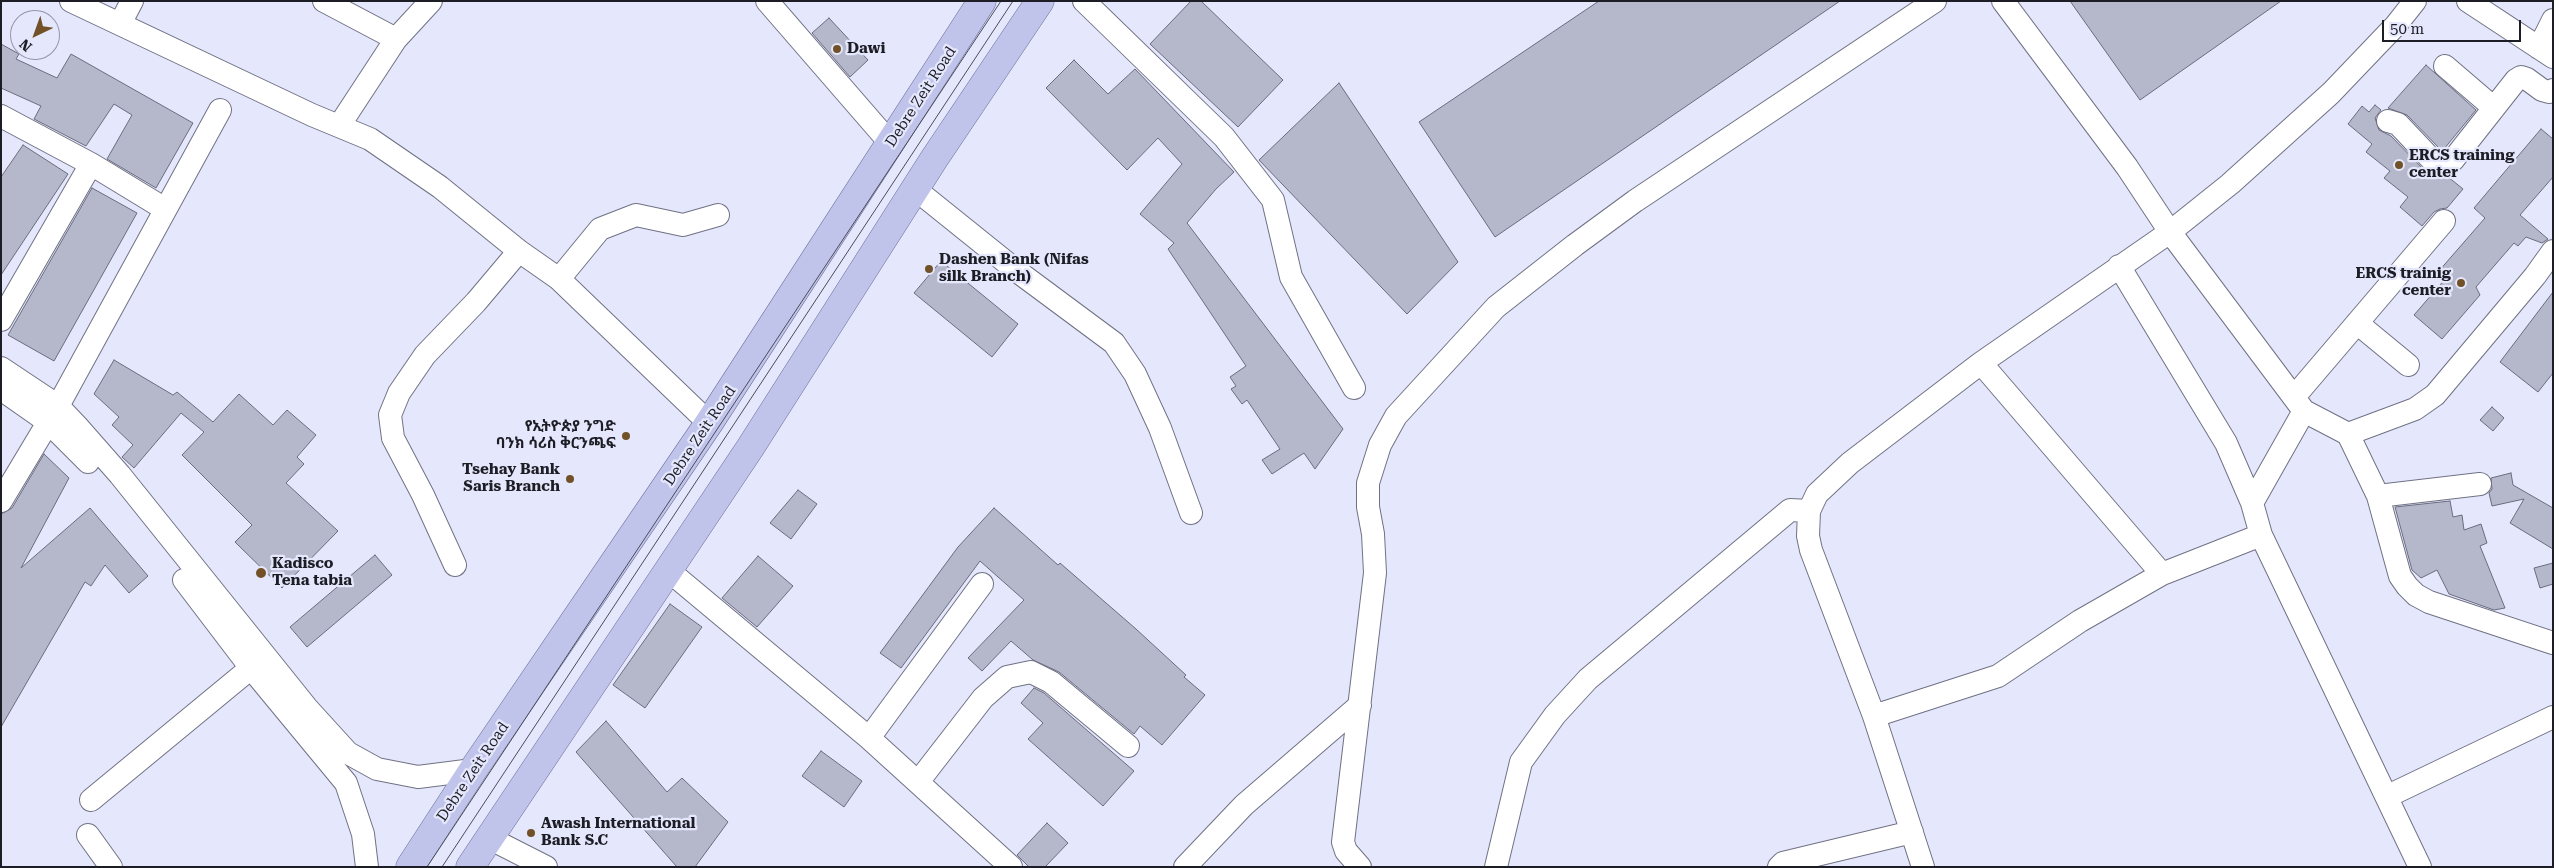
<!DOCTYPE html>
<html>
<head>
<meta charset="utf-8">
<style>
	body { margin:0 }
	#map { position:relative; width:2554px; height:868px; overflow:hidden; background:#e5e7fc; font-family:"Roboto Serif",serif }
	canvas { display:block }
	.frame { position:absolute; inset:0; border:2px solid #1d1d25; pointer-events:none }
	.north { position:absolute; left:10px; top:10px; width:50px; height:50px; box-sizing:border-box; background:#e5e7fc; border:1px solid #9596a6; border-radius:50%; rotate:222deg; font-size:14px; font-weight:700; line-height:20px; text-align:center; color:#1d1d25 }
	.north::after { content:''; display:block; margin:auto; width:18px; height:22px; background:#725128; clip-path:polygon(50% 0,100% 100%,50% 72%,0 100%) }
	.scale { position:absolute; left:2382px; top:20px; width:139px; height:22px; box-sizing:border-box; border:2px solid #1d1d25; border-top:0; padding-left:6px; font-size:15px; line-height:18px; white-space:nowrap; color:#1d1d25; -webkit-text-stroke:4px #e5e7fc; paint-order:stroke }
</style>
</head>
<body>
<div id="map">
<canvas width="2554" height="868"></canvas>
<div class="frame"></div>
<div class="north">N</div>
<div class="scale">50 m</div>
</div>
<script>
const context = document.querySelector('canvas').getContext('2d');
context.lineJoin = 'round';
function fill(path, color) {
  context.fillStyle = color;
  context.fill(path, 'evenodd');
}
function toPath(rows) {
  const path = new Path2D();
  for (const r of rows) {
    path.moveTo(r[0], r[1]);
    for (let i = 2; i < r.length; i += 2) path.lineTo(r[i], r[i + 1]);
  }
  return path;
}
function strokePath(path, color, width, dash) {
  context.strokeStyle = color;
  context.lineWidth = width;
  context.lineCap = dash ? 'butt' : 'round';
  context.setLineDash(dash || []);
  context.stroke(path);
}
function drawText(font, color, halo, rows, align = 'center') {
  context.font = font + ' "Roboto Serif","Noto Sans Ethiopic",serif';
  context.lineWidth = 4.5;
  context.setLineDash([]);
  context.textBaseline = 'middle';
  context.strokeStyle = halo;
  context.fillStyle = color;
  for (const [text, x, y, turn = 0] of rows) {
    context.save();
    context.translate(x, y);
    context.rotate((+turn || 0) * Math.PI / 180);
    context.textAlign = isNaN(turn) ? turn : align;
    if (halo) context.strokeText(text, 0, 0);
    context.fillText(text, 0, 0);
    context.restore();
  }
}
const building = toPath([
	[1191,1,1201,1,1283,80,1238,127,1150,44,1191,1],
	[1599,1,1840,1,1495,237,1419,122,1599,1],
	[2070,1,2281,1,2140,100,2070,1],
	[829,18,868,60,850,77,812,33,829,18],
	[1,44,19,54,16,59,57,78,71,54,193,123,156,188,107,159,132,115,114,104,86,146,34,119,41,106,1,88,1,44],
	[1074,60,1108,94,1135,69,1234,172,1216,189,1187,223,1343,429,1315,469,1304,453,1272,474,1262,460,1280,449,1247,400,1242,404,1231,389,1236,386,1230,377,1246,366,1168,249,1174,243,1140,214,1182,164,1158,138,1127,170,1046,88,1074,60],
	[2426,65,2476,110,2444,149,2440,149,2407,115,2388,108,2426,65],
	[1339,83,1458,262,1407,314,1259,160,1339,83],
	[2375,105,2381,110,2375,118,2379,130,2391,136,2424,170,2431,174,2447,176,2463,189,2447,208,2440,209,2434,212,2422,226,2400,207,2408,197,2384,178,2390,171,2366,152,2372,144,2348,124,2362,106,2369,112,2375,105],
	[2541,129,2553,139,2553,177,2520,215,2548,239,2542,243,2526,237,2518,246,2514,243,2476,287,2480,295,2442,339,2414,315,2446,278,2438,272,2485,218,2474,208,2541,129],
	[23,145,68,174,1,275,1,177,23,145],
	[92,188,137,213,54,361,8,335,92,188],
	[941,261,1018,324,992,357,914,293,941,261],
	[2553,292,2553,373,2538,392,2500,362,2553,292],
	[114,360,173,395,177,392,213,422,239,394,273,425,287,410,316,435,297,457,304,464,286,483,338,531,282,588,235,542,252,525,182,455,204,432,181,413,134,468,122,457,133,445,112,425,119,417,94,394,114,360],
	[2492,407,2504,418,2493,431,2480,420,2492,407],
	[44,454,69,478,21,568,90,508,148,576,129,593,105,565,91,586,85,582,1,727,1,514,12,508,44,454],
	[2511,473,2513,485,2553,508,2553,549,2510,523,2524,499,2492,506,2489,493,2492,489,2491,478,2511,473],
	[798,490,817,504,791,539,770,523,798,490],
	[2450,501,2453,517,2462,515,2464,530,2481,524,2487,543,2480,546,2505,608,2494,610,2449,594,2437,570,2421,578,2412,570,2395,507,2450,501],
	[994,508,1058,565,1060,563,1136,629,1186,675,1184,677,1205,695,1162,745,1140,726,1134,734,1059,672,1033,660,1011,641,982,671,968,658,1024,600,980,561,901,668,880,653,958,547,994,508],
	[375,555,392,575,307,647,290,627,375,555],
	[758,556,793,586,757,627,722,598,758,556],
	[2553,563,2553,584,2540,588,2534,568,2553,563],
	[670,604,702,627,645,708,613,685,670,604],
	[1034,688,1044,693,1134,771,1103,806,1028,739,1043,723,1021,703,1034,688],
	[606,721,667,792,682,778,728,822,695,867,677,867,576,752,606,721],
	[821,751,862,781,844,807,802,776,821,751],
	[1047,823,1068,843,1045,867,1029,867,1017,855,1047,823]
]);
fill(building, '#b5b8cb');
strokePath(building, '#6a6c7e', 1);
const minor = toPath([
	[71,1,312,115,370,139,440,187,519,251,559,279,709,423],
	[324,1,396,39],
	[767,1,891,144],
	[1084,1,1224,137,1273,200,1291,277,1354,388],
	[2003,1,2127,167,2170,232,2304,411],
	[2468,1,2553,57],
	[120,24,132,1],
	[2539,48,2553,20],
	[2445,66,2494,108],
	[1,116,91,164,165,209],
	[2388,121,2398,124,2433,161,2445,163,2453,160,2516,80,2521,77,2527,79,2542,90,2549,92,2553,90],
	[339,126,396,39,431,1],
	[915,189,1017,271,1114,343,1135,374,1160,428,1191,513],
	[2119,266,2226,443,2252,503,2261,535,2420,867],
	[559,279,600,229,636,215,683,225,718,215],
	[1,320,91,164],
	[2357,323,2408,365],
	[1981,363,2162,574],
	[1,368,58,406,77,426,120,475,307,708,348,753,377,769,418,777,473,770],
	[1,389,48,422,88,462],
	[2294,397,2444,221],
	[2348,434,2378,496,2400,576,2407,586,2416,595,2429,602,2553,643],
	[2378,496,2480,484],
	[1,501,58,406,220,110],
	[2252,503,2304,411,2348,434,2415,409,2435,395,2535,276,2553,251],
	[455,565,423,495,393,438,390,415,399,393,425,355,476,302,519,251],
	[669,571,869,738,1011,867],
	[184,580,251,668,346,783,363,834,367,867],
	[1874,716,1998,676,2080,621,2162,574,2261,535],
	[869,738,982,584],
	[918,782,983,698,1007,677,1031,672,1051,682,1128,746],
	[2388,796,2553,717],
	[91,800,251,668],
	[88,835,111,867],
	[489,838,546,867],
	[1185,867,1244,805,1360,705],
	[1360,867,1346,851,1343,842,1375,573,1373,534,1368,507,1368,483,1380,445,1396,416,1496,307,1575,245,1635,201,1935,1],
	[1496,867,1521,762,1555,715,1588,679,1790,510,1809,511],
	[1779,867,1783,863,1912,832],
	[1923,867,1874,716,1811,550,1808,536,1809,511,1817,494,1850,463,1981,363,2170,232,2230,184,2331,93,2396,25,2415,1]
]);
const major = toPath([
	[410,867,473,770,709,423,982,1],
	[470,867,750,448,934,159,1040,1]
]);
strokePath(minor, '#707284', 24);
strokePath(major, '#6c709c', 29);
strokePath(minor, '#fff', 22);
strokePath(major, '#c1c4ea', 28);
strokePath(toPath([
	[427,867,1001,1],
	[442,867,1013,1]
]), '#4b4c57', 1);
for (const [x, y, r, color] of [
	[837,49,5,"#725128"],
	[2399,165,5,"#725128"],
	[929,269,5,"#725128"],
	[2461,283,5,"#725128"],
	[626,436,5,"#725128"],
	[570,479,5,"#725128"],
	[261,573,6,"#725128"],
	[531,833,5,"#725128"]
]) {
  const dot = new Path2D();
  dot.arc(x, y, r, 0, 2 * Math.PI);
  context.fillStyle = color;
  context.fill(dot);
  strokePath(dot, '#e5e7fc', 2);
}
drawText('bold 15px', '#1d1d25', '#e5e7fc', [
	["Dawi",847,49],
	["ERCS training",2409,156],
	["center",2409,173],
	["Dashen Bank (Nifas",939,260],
	["silk Branch)",939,277],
	["ERCS trainig",2451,274,"right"],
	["center",2451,291,"right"],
	["የኢትዮጵያ ንግድ",616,427,"right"],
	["ባንክ ሳሪስ ቅርንጫፍ",616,444,"right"],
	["Tsehay Bank",560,470,"right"],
	["Saris Branch",560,487,"right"],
	["Kadisco",272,564],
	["Tena tabia",272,581],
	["Awash International",541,824],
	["Bank S.C",541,841]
], 'left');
drawText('15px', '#1d1d25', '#e5e7fc', [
	["Debre Zeit Road",921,97,-57],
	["Debre Zeit Road",700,436,-56],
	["Debre Zeit Road",473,772,-56]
]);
</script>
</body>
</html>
